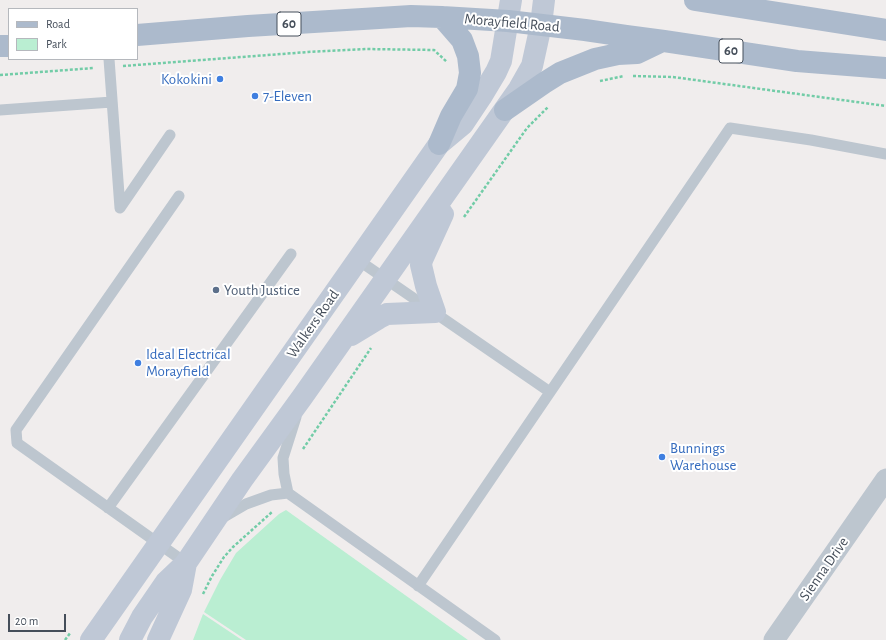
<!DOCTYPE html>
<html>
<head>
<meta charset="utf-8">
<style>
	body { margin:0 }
	#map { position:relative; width:886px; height:640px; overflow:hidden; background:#f0eded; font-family:"Alegreya Sans",sans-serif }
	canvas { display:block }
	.legend { position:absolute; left:8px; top:8px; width:130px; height:52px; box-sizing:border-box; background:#fff; border:1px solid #b5b8bd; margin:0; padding:5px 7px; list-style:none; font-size:12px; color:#454e5a }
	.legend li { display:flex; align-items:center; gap:8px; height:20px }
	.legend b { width:20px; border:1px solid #b5b8bd }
	.scale { position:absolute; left:8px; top:614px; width:58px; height:18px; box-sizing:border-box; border:2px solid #454e5a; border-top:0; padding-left:5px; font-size:12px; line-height:14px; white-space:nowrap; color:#454e5a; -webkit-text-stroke:3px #fff; paint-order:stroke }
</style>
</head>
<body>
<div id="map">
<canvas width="886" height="640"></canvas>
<ul class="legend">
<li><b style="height:5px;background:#acbacc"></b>Road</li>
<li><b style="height:11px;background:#baeed2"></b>Park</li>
</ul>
<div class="scale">20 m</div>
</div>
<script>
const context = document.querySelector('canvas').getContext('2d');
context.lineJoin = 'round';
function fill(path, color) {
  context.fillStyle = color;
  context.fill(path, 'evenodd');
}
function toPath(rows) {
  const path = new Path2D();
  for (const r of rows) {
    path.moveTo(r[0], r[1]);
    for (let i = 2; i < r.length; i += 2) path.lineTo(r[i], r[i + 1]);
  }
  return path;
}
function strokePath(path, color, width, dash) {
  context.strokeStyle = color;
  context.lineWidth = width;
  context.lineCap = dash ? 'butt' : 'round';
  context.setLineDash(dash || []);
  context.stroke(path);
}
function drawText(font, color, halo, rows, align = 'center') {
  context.font = font + ' "Alegreya Sans",sans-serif';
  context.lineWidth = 4;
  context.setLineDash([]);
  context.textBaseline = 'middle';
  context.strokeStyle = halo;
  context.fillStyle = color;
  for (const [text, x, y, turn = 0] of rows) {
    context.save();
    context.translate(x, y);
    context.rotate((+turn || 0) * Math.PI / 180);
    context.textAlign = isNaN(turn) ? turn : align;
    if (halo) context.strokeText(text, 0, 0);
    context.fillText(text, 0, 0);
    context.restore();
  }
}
fill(toPath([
	[286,510,468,640,246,640,204,612,220,580,236,553,279,514],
	[203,614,242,640,193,640]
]), '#baeed2');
strokePath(toPath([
	[123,66,308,52,366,49,434,50,447,62],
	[0,75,94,68],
	[633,76,673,77,886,106],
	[600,81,624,76],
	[464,217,527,128,548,107],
	[303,449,371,348],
	[203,594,212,576,224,557,233,547,272,512],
	[65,640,71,632]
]), '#72cca7', 2.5, [3, 2]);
strokePath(toPath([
	[109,59,120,208],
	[0,110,112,102],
	[179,196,16,430,17,443,186,563],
	[120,208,170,135],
	[358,260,550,392],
	[288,493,284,474,283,458,296,417],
	[108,508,291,254],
	[222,518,246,504,271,495,288,493,495,640],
	[418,586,730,128,811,140,886,154]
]), '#bdc6cf', 11);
strokePath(toPath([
	[774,640,886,479]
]), '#bdc6cf', 21);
strokePath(toPath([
	[351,335,379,318,387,314,435,312,426,286,421,265,422,260,443,214],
	[91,640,439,144,463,124,481,97,496,72,501,61,511,0],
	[130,640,142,617,166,582,186,563,242,480,303,396,519,89,532,66,541,25,544,0],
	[158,640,181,590,186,563]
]), '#bfc8d6', 22);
strokePath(toPath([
	[695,0,886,30],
	[137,35,248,26,379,18,411,16,442,17,508,21,585,30,626,36,664,41,797,61,886,68],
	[0,46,9,46],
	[505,110,544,83,560,73,595,59,618,54,637,53,662,41],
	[439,144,451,116,467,89,470,73,468,56,462,40,442,17]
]), '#acbacc', 22);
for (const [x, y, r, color] of [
	[220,79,4,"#3f7fe0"],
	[255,96,4,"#3f7fe0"],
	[216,290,4,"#5c6f8a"],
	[138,363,4,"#3f7fe0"],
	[662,457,4,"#3f7fe0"]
]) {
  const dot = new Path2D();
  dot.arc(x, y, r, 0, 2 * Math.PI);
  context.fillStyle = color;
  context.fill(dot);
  strokePath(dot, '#fff', 1.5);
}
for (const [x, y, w] of [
	[289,24,24],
	[731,51,24]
]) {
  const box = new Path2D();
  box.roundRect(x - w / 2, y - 12, w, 24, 3);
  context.fillStyle = '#fff';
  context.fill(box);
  strokePath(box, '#454e5a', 1);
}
drawText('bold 14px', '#454e5a', null, [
	["60",289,24],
	["60",731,51]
]);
drawText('15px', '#454e5a', '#fff', [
	["Morayfield Road",512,23,5],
	["Walkers Road",313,324,-55],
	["Sienna Drive",824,569,-55]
]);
drawText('15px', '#366cbe', '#fff', [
	["Kokokini",212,79,"right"],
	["7-Eleven",263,96],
	["Ideal Electrical",146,354],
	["Morayfield",146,371],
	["Bunnings",670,448],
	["Warehouse",670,465]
], 'left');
drawText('15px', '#4e5e75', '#fff', [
	["Youth Justice",224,290]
], 'left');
</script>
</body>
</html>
